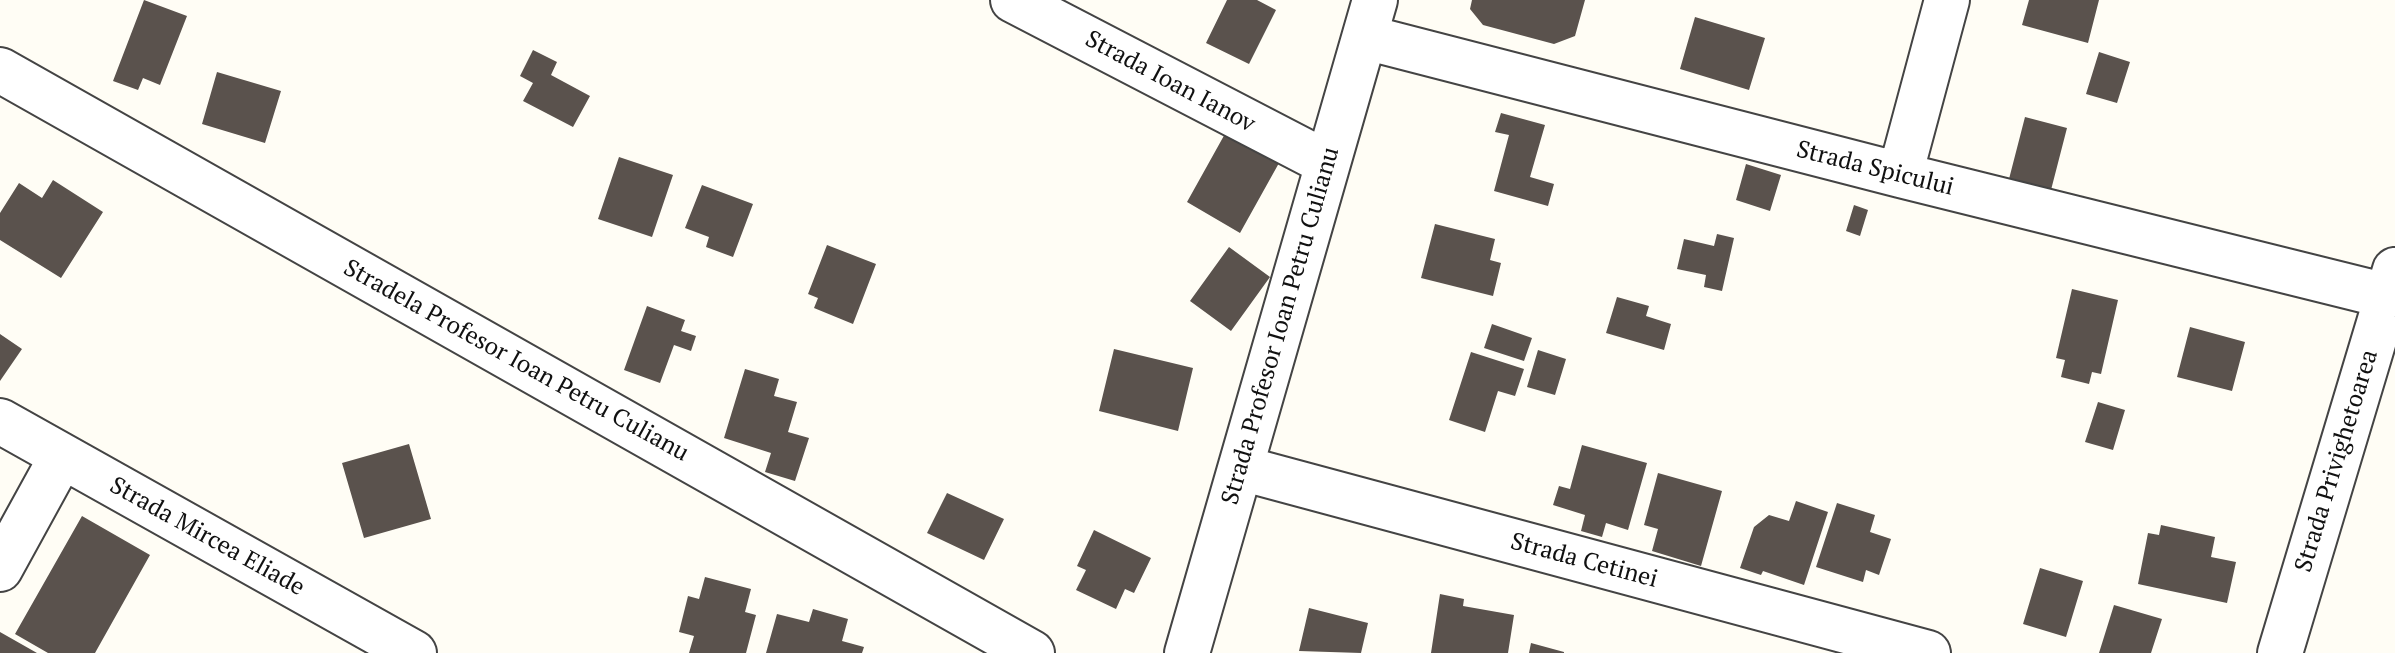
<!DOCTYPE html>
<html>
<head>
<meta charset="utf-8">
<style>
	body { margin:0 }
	canvas { display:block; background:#fffdf5 }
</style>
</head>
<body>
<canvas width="2395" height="653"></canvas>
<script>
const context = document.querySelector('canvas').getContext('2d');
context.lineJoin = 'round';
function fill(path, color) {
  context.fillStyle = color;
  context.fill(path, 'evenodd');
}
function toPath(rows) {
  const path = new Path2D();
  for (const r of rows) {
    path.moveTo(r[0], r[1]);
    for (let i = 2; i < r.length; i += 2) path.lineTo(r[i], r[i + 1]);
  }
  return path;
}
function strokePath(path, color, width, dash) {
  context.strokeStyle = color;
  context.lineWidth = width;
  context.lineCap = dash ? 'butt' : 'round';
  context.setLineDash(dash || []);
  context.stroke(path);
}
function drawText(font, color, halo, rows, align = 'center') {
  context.font = font + ' "PT Serif",serif';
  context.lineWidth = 8;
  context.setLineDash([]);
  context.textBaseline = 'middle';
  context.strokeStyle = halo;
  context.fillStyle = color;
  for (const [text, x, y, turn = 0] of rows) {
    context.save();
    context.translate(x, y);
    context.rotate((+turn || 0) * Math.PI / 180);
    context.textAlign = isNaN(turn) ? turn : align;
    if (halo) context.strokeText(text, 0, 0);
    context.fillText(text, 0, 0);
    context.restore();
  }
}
fill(toPath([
	[144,0,187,16,160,85,143,78,138,90,113,81],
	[1227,0,1257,0,1276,10,1249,64,1206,43],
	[1472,0,1585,0,1575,36,1554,44,1483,25,1470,9],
	[2029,0,2099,0,2088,43,2022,25],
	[1695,17,1765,38,1749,90,1680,69],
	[533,50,557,62,551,75,590,96,573,127,523,101,533,83,520,76],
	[2099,52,2130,62,2117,103,2086,94],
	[217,72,281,91,265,143,202,124],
	[1501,113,1545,125,1530,177,1554,184,1548,206,1494,191,1509,135,1495,132],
	[2025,117,2067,128,2051,190,2009,179],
	[1226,132,1279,163,1240,233,1187,202],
	[619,157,673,175,652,237,598,219],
	[1746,164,1781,175,1770,211,1736,200],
	[53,180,103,212,61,278,0,240,0,213,19,183,42,198],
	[702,185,753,204,733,257,706,247,709,237,685,228],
	[1854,205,1868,210,1860,236,1846,231],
	[1435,224,1495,239,1490,260,1501,263,1493,296,1421,278],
	[1717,234,1734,238,1722,291,1704,287,1706,275,1677,269,1684,239,1714,246],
	[827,245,876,264,853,324,814,308,818,298,808,294],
	[1229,247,1270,277,1231,331,1190,301],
	[2072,289,2118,300,2101,374,2092,372,2089,384,2061,377,2065,360,2056,358],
	[1617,297,1649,306,1646,316,1671,324,1664,350,1606,333],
	[647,306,685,320,681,331,696,336,691,351,674,345,660,383,624,370],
	[1492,324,1532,338,1524,361,1484,348],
	[2190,327,2245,342,2232,391,2177,377],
	[0,334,22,349,0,381],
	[1114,349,1193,368,1178,431,1099,411],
	[1538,350,1566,359,1555,395,1527,387],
	[1471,352,1524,369,1515,396,1498,391,1485,432,1449,420],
	[745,369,779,379,774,396,797,402,788,432,809,438,795,481,765,472,771,453,724,438],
	[2098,402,2125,410,2113,450,2085,442],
	[409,444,431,519,364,538,342,463],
	[1582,445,1647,463,1628,530,1606,523,1602,537,1581,531,1585,515,1553,505,1559,486,1570,489],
	[1658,473,1722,491,1701,566,1652,551,1658,529,1644,525],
	[947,493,1004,519,984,560,927,533],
	[1796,501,1828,512,1804,585,1763,571,1761,575,1740,568,1754,527,1769,515,1789,521],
	[1837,503,1875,515,1870,532,1891,539,1879,575,1866,570,1863,582,1816,567],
	[82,516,150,555,95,653,48,653,15,634],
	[2161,525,2215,537,2211,557,2236,562,2227,603,2138,584,2148,533,2159,535],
	[1094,530,1151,558,1134,593,1125,589,1116,609,1076,590,1086,570,1077,566],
	[2040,568,2083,581,2066,637,2023,624],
	[705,577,751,589,745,612,756,615,746,653,689,653,694,636,679,632,688,596,699,599],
	[1440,594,1464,599,1463,606,1514,615,1508,653,1431,653],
	[2114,605,2162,619,2151,653,2099,653],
	[1309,608,1368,623,1361,653,1299,651],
	[813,609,848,619,842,641,864,647,862,653,766,653,777,614,809,622],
	[0,632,37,653,0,653],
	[1531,643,1564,652,1564,653,1529,653]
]), '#5a524d');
const minor = toPath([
	[1013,0,1327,163],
	[1365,37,1900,175,2387,296],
	[0,70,1032,653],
	[1900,175,1947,0],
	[0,421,414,653],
	[1241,468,1928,653],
	[0,569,62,456],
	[1187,653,1375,0],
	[2280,653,2395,270]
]);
strokePath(minor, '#444', 48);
strokePath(minor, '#fff', 44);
drawText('24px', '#111', '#fff', [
	["Strada Ioan Ianov",1170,82,28],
	["Strada Spicului",1875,169,14],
	["Strada Profesor Ioan Petru Culianu",1281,326,-74],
	["Stradela Profesor Ioan Petru Culianu",516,361,29],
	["Strada Privighetoarea",2337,461,-73],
	["Strada Mircea Eliade",207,537,29],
	["Strada Cetinei",1584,561,15]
]);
</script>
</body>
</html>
